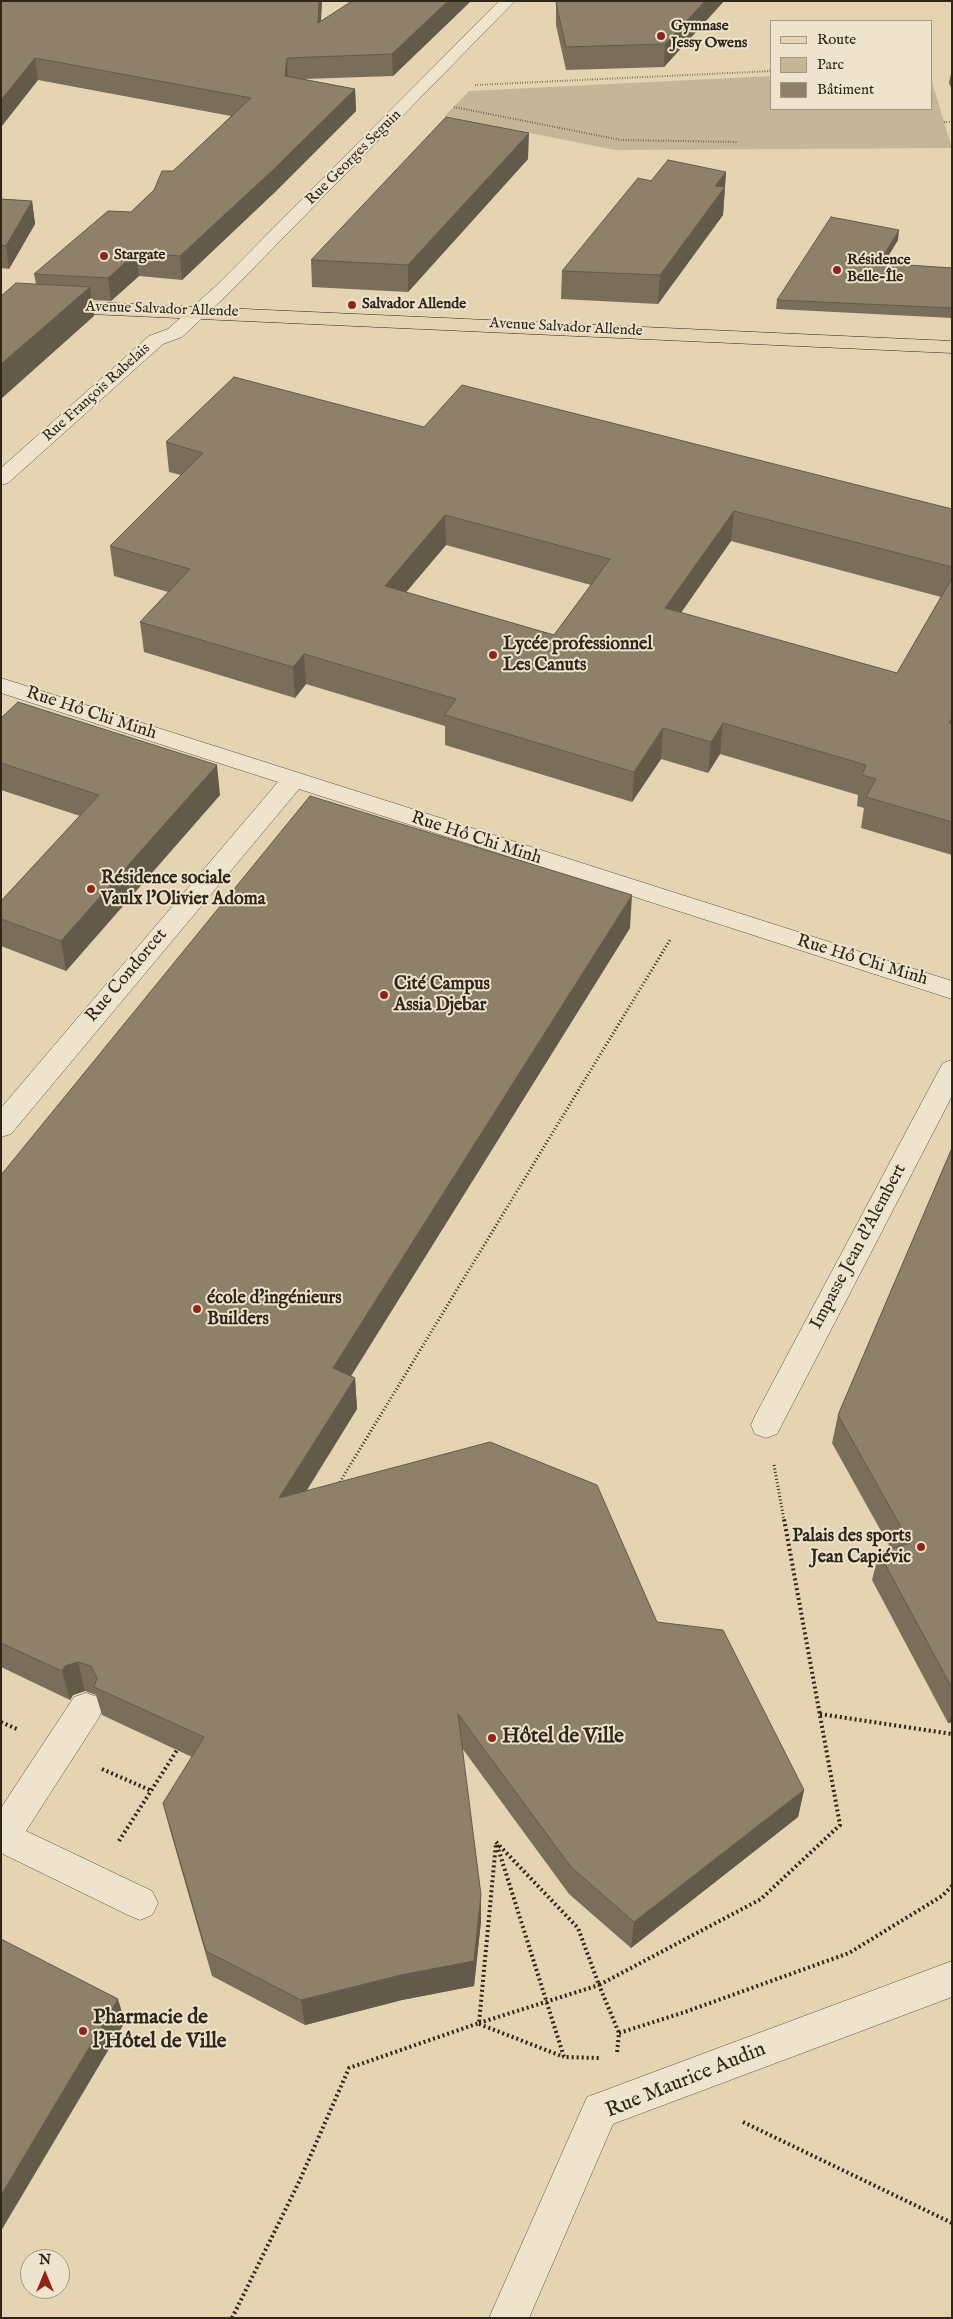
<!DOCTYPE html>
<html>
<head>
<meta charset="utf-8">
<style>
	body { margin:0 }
	#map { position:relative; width:953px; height:2319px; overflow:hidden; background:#e5d4b2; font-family:"IM FELL English",serif }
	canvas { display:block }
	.frame { position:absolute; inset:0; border:2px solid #2f2519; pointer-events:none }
	.legend { position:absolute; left:770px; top:20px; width:162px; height:90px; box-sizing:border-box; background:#eee3cd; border:1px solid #a29785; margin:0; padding:6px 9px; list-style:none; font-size:15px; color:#2f2519 }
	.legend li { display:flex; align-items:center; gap:10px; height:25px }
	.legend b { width:25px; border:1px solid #a29785 }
	.north { position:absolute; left:20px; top:2249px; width:50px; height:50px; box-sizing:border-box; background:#eee3cd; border:1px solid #a29785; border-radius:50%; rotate:0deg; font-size:14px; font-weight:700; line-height:20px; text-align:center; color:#2f2519 }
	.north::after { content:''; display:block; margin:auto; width:18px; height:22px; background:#8f2418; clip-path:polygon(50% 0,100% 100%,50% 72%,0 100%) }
</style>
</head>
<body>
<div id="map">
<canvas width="953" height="2319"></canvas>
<div class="frame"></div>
<ul class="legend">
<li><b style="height:6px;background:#e5d4b2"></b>Route</li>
<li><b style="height:14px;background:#c6b698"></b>Parc</li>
<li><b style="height:14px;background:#8e8069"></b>Bâtiment</li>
</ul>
<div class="north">N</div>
</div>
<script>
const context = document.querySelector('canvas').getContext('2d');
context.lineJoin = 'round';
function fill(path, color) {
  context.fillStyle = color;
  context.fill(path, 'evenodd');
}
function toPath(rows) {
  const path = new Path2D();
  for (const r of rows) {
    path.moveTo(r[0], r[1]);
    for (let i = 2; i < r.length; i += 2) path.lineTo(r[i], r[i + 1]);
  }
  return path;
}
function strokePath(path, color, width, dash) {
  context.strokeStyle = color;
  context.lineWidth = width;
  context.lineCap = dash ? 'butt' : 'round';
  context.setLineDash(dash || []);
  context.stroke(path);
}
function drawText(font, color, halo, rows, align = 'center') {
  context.font = font + ' "IM FELL English",serif';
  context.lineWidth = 4;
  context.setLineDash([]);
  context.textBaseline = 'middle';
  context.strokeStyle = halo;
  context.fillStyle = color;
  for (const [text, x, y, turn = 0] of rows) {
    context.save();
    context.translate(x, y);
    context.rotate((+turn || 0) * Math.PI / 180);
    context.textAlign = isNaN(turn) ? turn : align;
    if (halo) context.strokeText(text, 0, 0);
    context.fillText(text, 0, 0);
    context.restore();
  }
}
fill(toPath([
	[772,76,772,109,932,109,932,82,952,148,615,150,445,116,469,91]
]), '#c6b698');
const lane = toPath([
	[952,1060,952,1096,777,1434,766,1438,755,1434,751,1425,755,1416,939,1070,943,1063,952,1060],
	[86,1693,98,1697,103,1708,98,1719,15,1848,1,1852,1,1808,74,1697,86,1693]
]);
const street = toPath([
	[499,1,515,1,229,293,182,337,163,344,8,483,1,485,1,468,149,336,168,329,217,285,499,1],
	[1,678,952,981,952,999,299,789,11,1134,1,1137,1,1108,278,782,1,693,1,678],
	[1,1819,152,1891,158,1903,152,1915,140,1920,128,1915,1,1853,1,1819],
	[952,1961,952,1997,613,2124,529,2318,489,2318,587,2097,952,1961]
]);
const primary = toPath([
	[1,298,952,341,952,353,1,310,1,298]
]);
strokePath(lane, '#5c513f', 1);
strokePath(street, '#5c513f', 1);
strokePath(primary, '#2f2519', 1);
strokePath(toPath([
	[475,85,772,71],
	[454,107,621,140,737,142],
	[944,122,952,122]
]), '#2f2519', 2, [0.5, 2]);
strokePath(toPath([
	[774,1465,784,1520],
	[338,1485,670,940]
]), '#2f2519', 3, [1, 2.5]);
strokePath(toPath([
	[820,1714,952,1734],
	[1,1722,17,1729],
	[102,1769,152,1791],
	[119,1841,179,1747],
	[496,1842,578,1928,599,1985,761,1899,840,1825,784,1519],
	[497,1845,564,2057,599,2058],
	[479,2023,599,1985,619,2033,617,2053],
	[479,2024,564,2057],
	[619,2033,685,2012,849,1953,942,1896,952,1886],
	[743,2122,952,2223],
	[232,2318,299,2182,349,2068,479,2023,496,1843]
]), '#2f2519', 4, [2, 3]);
fill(lane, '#eee3cd');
fill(street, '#eee3cd');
fill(primary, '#e5d4b2');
fill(toPath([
	[1,1,322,1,321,22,352,1,471,1,393,76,304,79,355,89,356,111,275,192,182,280,139,276,111,301,92,300,94,316,36,284,34,274,131,212,231,116,38,80,1,127],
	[558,1,724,1,664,67,566,70,556,25,556,3],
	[952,68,952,90,949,83],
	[528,159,408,292,312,287,311,260],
	[726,172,723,215,658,304,561,299,562,271,651,181],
	[1,199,32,201,35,224,9,269,1,268],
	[898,240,883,264,952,268,952,318,776,309,777,300],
	[424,427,952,509,952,855,861,828,864,808,857,806,858,795,720,754,708,773,661,759,632,802,445,745,445,726,306,684,295,698,144,652,140,622,168,592,114,576,110,546,181,475,169,472,166,442],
	[731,541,941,597,897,673,681,613],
	[446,545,591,585,554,635,406,592],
	[1,718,220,795,66,971,1,946,1,901,80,816,1,790],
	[630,928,351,1376,355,1378,357,1409,306,1491,657,1622,804,1790,798,1817,631,1948,569,1894,462,1748,481,1921,474,1986,402,2000,305,2025,212,1976,170,1830,163,1803,192,1757,102,1715,96,1695,85,1691,73,1695,70,1700,1,1667,1,1175],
	[952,1148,952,1722,948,1723,872,1580,879,1553,891,1549,832,1443,838,1415]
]), '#7a6e5a');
fill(toPath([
	[319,1,322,1,319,45,318,23],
	[448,1,471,1,393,76,392,54],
	[705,1,724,1,664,67,665,44],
	[35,58,38,80,1,127,1,100],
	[287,58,288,80,285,76],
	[355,89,356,111,275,192,182,280,180,256],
	[529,133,528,159,408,292,408,265],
	[726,172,723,215,658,304,660,275,715,186],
	[32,201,35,224,9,269,6,246],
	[899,230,898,240,878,273,879,263],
	[136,253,139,276,111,301,108,278],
	[90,287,94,316,1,399,1,364],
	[734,511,731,541,663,638,665,608],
	[445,515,446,545,386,616,385,586],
	[304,654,306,684,295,698,293,667],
	[723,723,720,754,708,773,711,742],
	[663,728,661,759,632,802,634,772],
	[217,765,220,795,66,971,61,941],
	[632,895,630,928,336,1400,333,1368],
	[355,1378,357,1409,283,1529,279,1498],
	[78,1662,85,1691,73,1695,70,1700,62,1671,65,1666],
	[952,1713,952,1722,948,1723],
	[804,1790,798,1817,631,1948,634,1922],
	[481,1895,481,1921,474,1986,402,2000,305,2025,301,2000],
	[118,1999,125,2022,1,2231,1,2195]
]), '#635a4a');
const building = toPath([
	[1,1,319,1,318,23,352,1,448,1,392,54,287,58,285,76,355,89,274,169,180,256,136,253,108,278,34,274,108,211,131,212,154,190,162,171,173,171,251,98,35,58,1,100,1,1],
	[558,1,705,1,665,44,566,47,556,3,558,1],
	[446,117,529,133,408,265,311,260,446,117],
	[668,160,726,172,715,186,725,187,660,275,562,271,638,178,651,181,668,160],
	[1,199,32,201,6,246,1,245,1,199],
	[831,217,899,230,879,263,952,268,952,308,777,300,831,217],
	[16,283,90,287,1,364,1,296,16,283],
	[234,377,424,427,462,385,952,509,952,567,734,511,665,608,897,673,952,578,952,718,949,723,952,724,952,822,866,797,876,779,862,775,866,765,723,723,711,742,663,728,634,772,445,715,456,699,304,654,293,667,140,622,190,569,110,546,203,453,166,442,234,377],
	[445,515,610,559,554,635,385,586,445,515],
	[18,702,217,765,61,941,1,919,1,901,99,795,1,763,1,718,18,702],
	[310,796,632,895,333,1368,355,1378,279,1498,490,1442,597,1485,657,1622,723,1630,804,1790,634,1922,571,1867,458,1714,481,1895,474,1961,401,1975,301,2000,206,1951,163,1803,204,1737,94,1687,97,1678,91,1666,78,1662,65,1666,62,1671,1,1643,1,1175,310,796],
	[952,1148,952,1688,879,1553,910,1543,838,1415,952,1148],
	[1,1939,118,1999,1,2195,1,1939]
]);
fill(building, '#8e8069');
strokePath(building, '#635a4a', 1);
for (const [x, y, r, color] of [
	[661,36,5,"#8f2418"],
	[104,256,5,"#8f2418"],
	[837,270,5,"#8f2418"],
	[352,305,5,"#8f2418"],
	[493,655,5,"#8f2418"],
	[91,889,5,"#8f2418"],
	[384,995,5,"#8f2418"],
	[197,1309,5,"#8f2418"],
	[921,1547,5,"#8f2418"],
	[492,1738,5,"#8f2418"],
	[83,2031,5,"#8f2418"]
]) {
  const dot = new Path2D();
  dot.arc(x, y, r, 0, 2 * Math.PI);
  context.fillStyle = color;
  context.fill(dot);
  strokePath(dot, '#eee3cd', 2);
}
drawText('bold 15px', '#2f2519', '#eee3cd', [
	["Gymnase",671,27],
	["Jessy Owens",671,44],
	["Stargate",114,256],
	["Résidence",847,261],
	["Belle-Île",847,278],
	["Salvador Allende",362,305]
], 'left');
drawText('15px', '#2f2519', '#eee3cd', [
	["Rue Georges Seguin",354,158,-45],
	["Avenue Salvador Allende",162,310,2],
	["Avenue Salvador Allende",566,328,3],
	["Rue François Rabelais",97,393,-42]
]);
drawText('bold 18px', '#2f2519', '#eee3cd', [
	["Lycée professionnel",503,645],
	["Les Canuts",503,666],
	["Résidence sociale",101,879],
	["Vaulx l'Olivier Adoma",101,900],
	["Cité Campus",394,985],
	["Assia Djebar",394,1006],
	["école d'ingénieurs",207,1299],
	["Builders",207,1320],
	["Palais des sports",911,1537,"right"],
	["Jean Capiévic",911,1558,"right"]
], 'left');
drawText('18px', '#2f2519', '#eee3cd', [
	["Rue Hô Chi Minh",91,714,18],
	["Rue Hô Chi Minh",476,839,18],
	["Rue Hô Chi Minh",862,961,17],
	["Rue Condorcet",127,976,-50],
	["Impasse Jean d'Alembert",859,1247,-62]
]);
drawText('bold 21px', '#2f2519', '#eee3cd', [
	["Hôtel de Ville",502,1738],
	["Pharmacie de",93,2019],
	["l'Hôtel de Ville",93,2043]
], 'left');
drawText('21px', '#2f2519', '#eee3cd', [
	["Rue Maurice Audin",686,2081,-22]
]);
</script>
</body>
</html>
